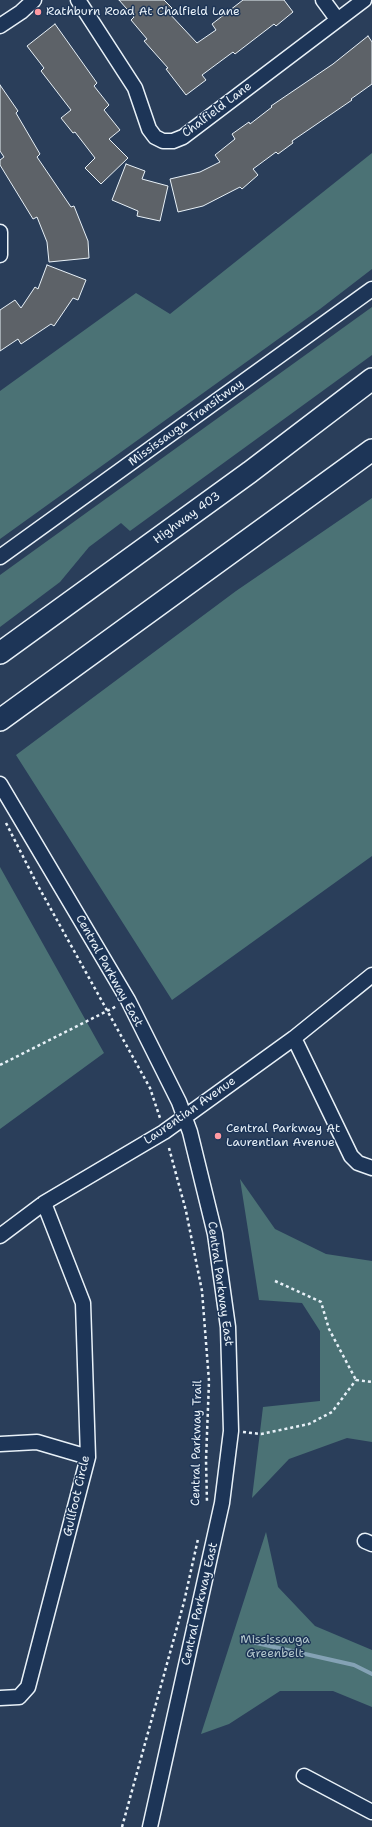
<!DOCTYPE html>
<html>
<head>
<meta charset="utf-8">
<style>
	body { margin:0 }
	canvas { display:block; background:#2a3e5a }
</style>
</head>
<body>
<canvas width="372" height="1827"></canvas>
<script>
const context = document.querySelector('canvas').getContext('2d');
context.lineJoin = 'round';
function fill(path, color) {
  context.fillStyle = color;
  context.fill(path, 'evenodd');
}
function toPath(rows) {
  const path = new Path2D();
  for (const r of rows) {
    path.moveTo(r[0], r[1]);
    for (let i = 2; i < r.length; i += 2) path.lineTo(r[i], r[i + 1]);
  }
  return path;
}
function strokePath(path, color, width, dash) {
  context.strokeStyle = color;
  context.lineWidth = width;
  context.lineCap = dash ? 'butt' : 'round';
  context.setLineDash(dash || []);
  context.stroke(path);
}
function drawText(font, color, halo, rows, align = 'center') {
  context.font = font + ' "Shantell Sans",sans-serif';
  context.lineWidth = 3;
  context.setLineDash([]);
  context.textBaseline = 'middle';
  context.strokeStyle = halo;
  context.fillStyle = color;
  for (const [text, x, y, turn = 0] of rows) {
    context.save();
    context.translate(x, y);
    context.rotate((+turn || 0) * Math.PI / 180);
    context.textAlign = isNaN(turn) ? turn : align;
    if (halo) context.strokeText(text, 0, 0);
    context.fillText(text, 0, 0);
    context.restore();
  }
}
fill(toPath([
	[372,153,372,269,320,309,0,539,0,391,136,293,170,314],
	[372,307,372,355,130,531,121,523,89,547,60,582,0,627,0,575],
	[372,498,372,856,172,1000,16,755,236,591],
	[0,867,104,1053,0,1129],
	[240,1179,275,1229,326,1254,372,1261,372,1442,347,1438,289,1459,252,1498,263,1407,320,1401,320,1331,302,1303,259,1300],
	[266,1532,278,1587,315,1626,372,1650,372,1707,333,1691,280,1691,229,1724,201,1734]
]), '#4b7275');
strokePath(toPath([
	[252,1642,354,1665,372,1674]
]), '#84a2b5', 4);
const building = toPath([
	[119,0,164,0,172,8,168,12,197,43,216,30,212,24,243,0,284,0,293,12,276,26,274,24,235,54,233,52,202,75,206,80,186,95,166,69,168,68,144,41,147,39,131,20,134,17,119,0],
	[55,24,97,83,94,86,109,105,104,110,120,130,109,139,128,158,101,184,85,168,95,158,75,132,73,133,61,118,71,110,41,71,44,68,27,46,55,24],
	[368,36,372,42,372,84,351,99,352,100,292,141,293,143,278,154,276,152,253,169,258,175,242,189,240,187,203,206,178,212,170,179,200,172,220,162,215,155,235,139,232,134,249,122,250,124,272,107,271,106,333,64,368,36],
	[0,85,18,111,16,113,40,154,37,157,71,207,74,206,88,241,89,258,49,262,47,242,37,217,33,219,0,165,0,160,4,157,0,151,0,85],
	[126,164,145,171,142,179,168,186,160,221,137,216,138,211,112,200,126,164],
	[47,265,86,280,78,300,73,298,54,326,51,324,21,344,18,339,0,351,0,310,15,300,21,308,35,287,38,289,47,265]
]);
fill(building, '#5d6268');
strokePath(building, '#e8f1f8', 1);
const minor = toPath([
	[78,0,135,88,149,129,155,137,163,141,173,141,183,137,364,0],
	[323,0,337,19],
	[0,26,21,12,34,0],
	[0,232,0,255],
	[0,557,372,289],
	[0,784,128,1000,179,1102,190,1132,215,1234,228,1327,231,1431,222,1503,150,1827],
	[294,1038,351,1156,358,1163,372,1168],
	[0,1236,44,1203,164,1132,294,1038,372,975],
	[0,1444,37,1442,88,1457],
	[365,1541,372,1544],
	[0,1698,19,1697,28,1687,88,1457,83,1303,44,1203],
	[304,1776,372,1812]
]);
const highway = toPath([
	[0,653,250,472,372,379],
	[0,720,372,450]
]);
strokePath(minor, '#e8f1f8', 17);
strokePath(highway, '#e8f1f8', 24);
strokePath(toPath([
	[6,823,37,884,150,1088,160,1118],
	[0,1065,117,1006],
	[169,1148,186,1211,202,1291,209,1381,206,1460,207,1503],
	[275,1281,321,1302,329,1329,356,1380],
	[356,1380,372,1382],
	[243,1432,261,1434,309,1424,332,1412,356,1380],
	[122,1827,184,1602,198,1539]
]), '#e8f1f8', 2.5, [3, 3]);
strokePath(minor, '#1d3557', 14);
strokePath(highway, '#1d3557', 21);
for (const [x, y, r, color] of [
	[38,12,4,"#ff9aa2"],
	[218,1136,4,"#ff9aa2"]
]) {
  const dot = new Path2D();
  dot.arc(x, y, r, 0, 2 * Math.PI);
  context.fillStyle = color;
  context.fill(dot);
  strokePath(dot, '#1d3557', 1.5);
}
drawText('12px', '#e8f1f8', '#1d3557', [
	["Rathburn Road At Chalfield Lane",46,12],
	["Central Parkway At",226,1129],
	["Laurentian Avenue",226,1143]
], 'left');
drawText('12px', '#e8f1f8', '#1d3557', [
	["Chalfield Lane",217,110,-37],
	["Mississauga Transitway",186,423,-36],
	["Highway 403",187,518,-36],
	["Central Parkway East",109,971,61],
	["Laurentian Avenue",190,1111,-35],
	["Central Parkway East",220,1284,82],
	["Central Parkway Trail",197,1443,-89],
	["Gullfoot Circle",77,1496,-77],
	["Central Parkway East",200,1604,-77]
]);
drawText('12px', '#b1c5ca', '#1d3557', [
	["Mississauga",275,1640],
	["Greenbelt",275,1654]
]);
</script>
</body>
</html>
